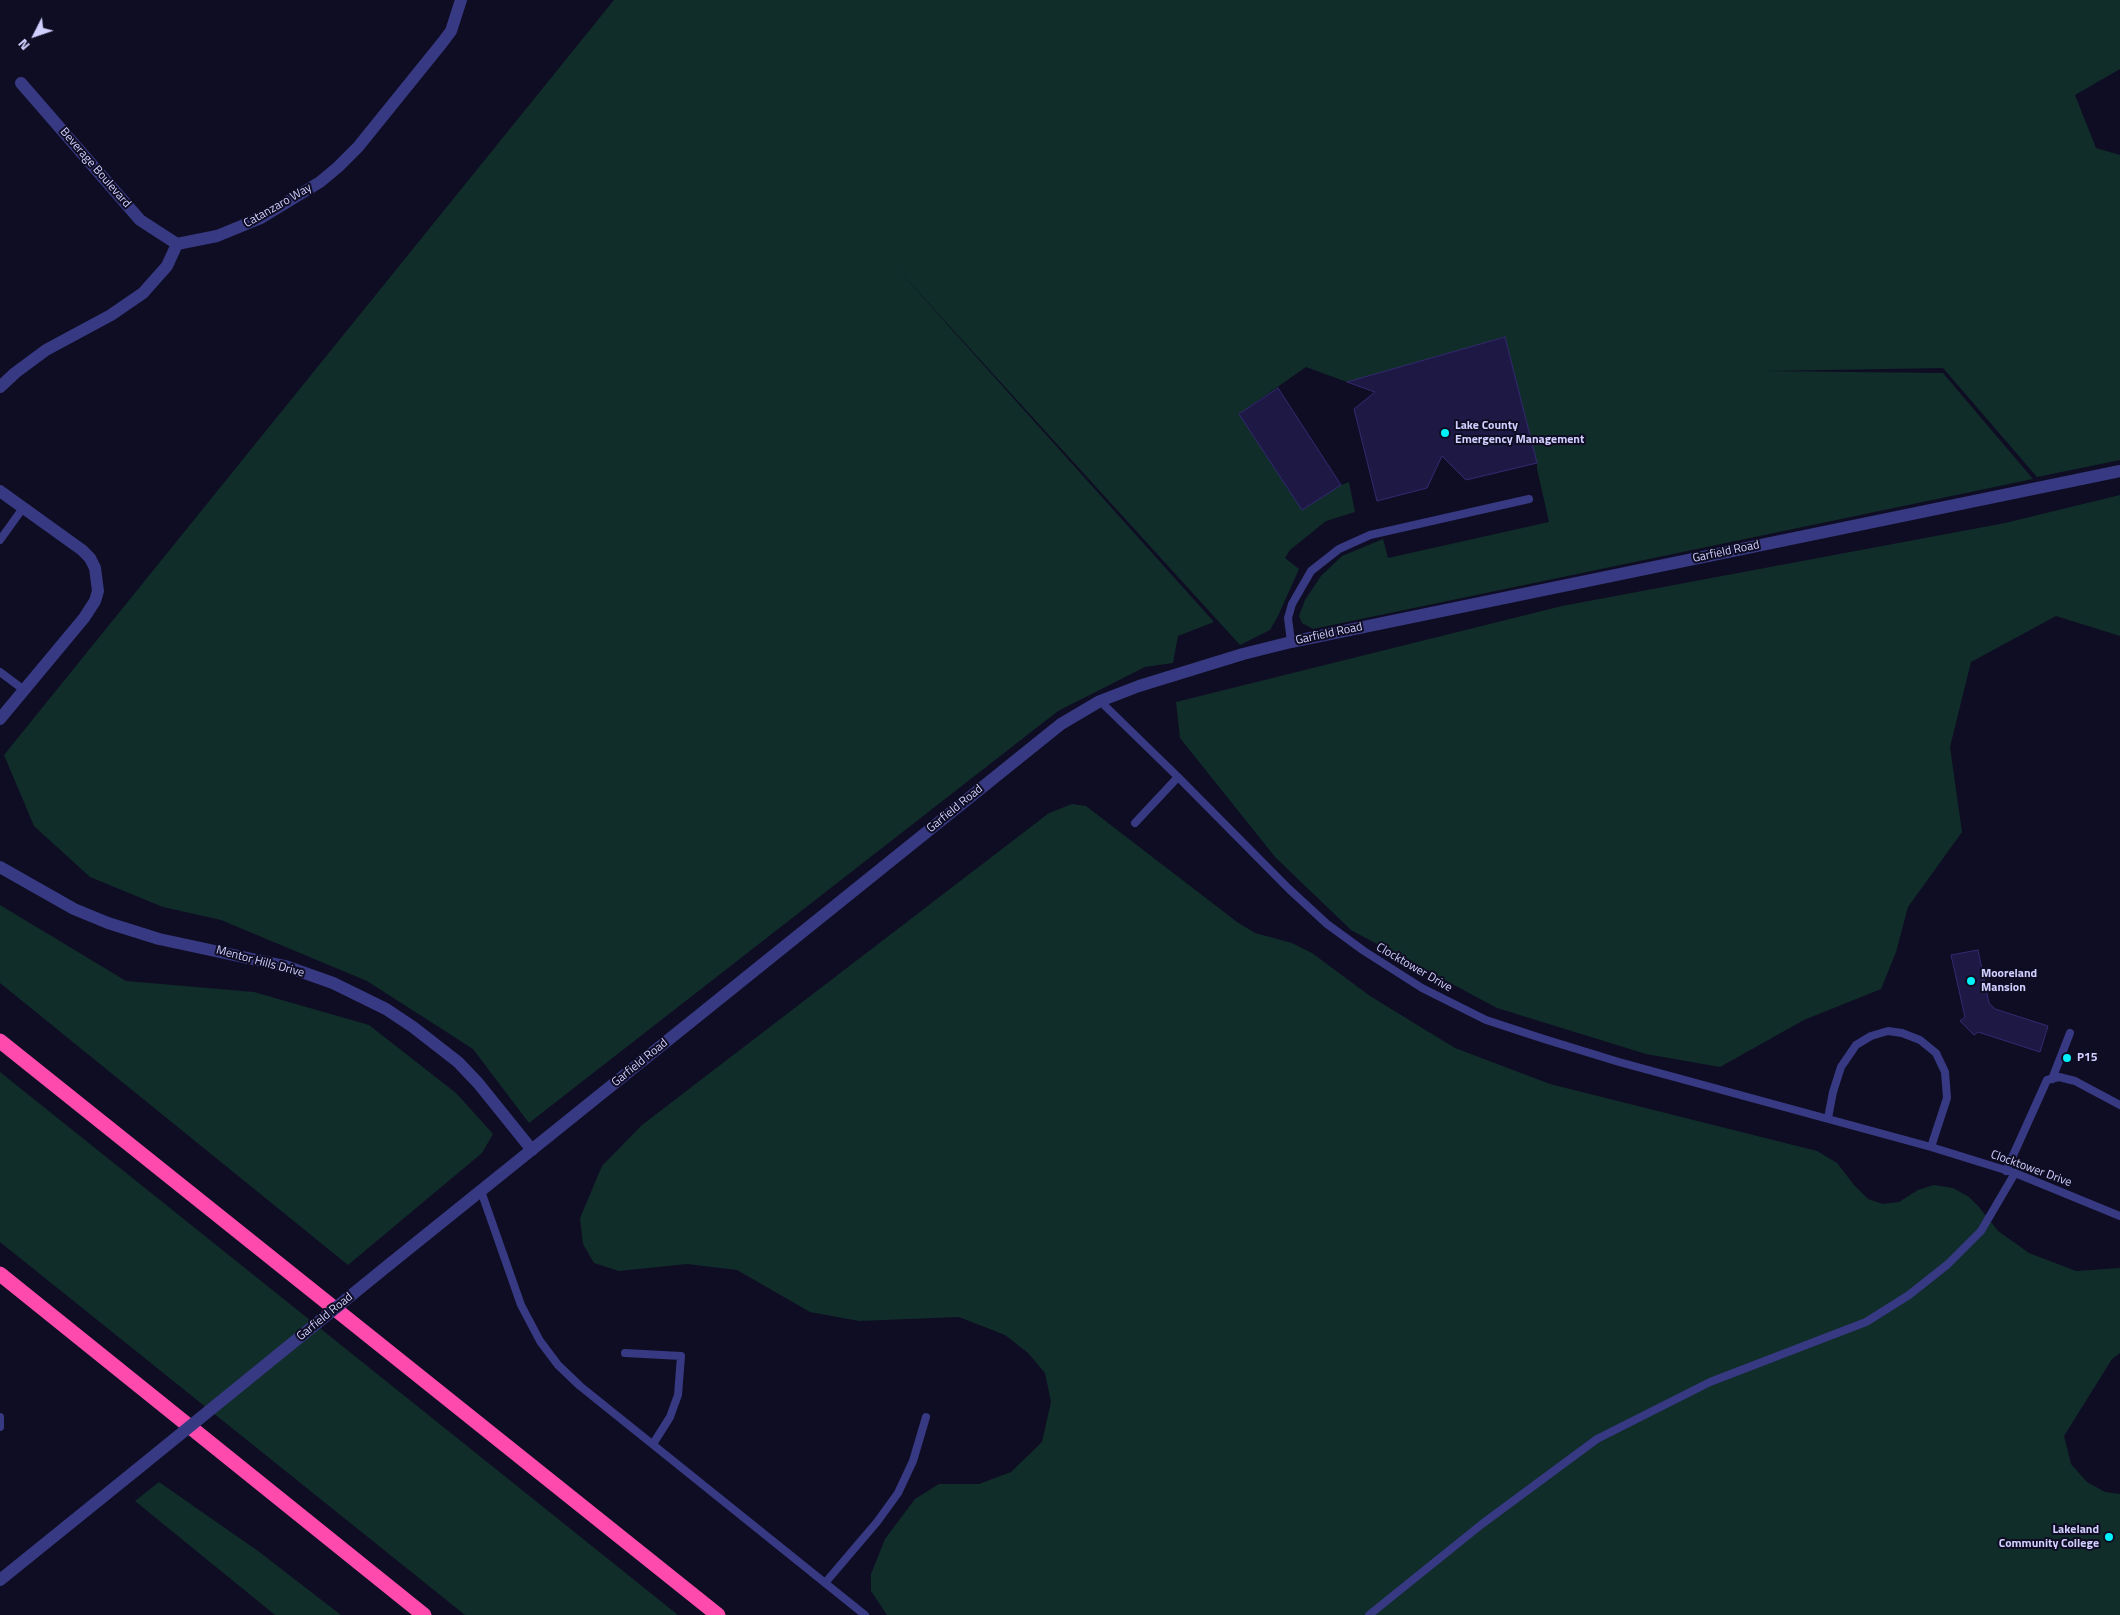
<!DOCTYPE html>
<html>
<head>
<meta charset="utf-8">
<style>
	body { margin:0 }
	#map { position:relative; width:2120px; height:1615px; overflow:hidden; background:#0f0d23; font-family:"Titillium Web",sans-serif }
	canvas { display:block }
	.north { position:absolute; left:10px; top:10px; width:50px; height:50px; -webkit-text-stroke:4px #0f0d23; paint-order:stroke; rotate:229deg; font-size:14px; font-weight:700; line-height:20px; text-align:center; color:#d1cfff }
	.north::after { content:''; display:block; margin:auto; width:18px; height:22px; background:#d1cfff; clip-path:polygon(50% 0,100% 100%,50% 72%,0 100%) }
</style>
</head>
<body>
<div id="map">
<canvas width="2120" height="1615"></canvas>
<div class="north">N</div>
</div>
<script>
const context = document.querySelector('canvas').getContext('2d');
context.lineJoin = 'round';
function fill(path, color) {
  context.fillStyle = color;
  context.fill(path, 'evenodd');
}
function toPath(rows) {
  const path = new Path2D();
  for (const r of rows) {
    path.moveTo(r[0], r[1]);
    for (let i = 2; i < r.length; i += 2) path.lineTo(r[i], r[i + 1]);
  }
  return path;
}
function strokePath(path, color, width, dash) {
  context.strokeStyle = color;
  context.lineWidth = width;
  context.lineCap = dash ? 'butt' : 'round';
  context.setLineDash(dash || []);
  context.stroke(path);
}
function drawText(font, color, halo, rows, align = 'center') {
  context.font = font + ' "Titillium Web",sans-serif';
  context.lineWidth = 4;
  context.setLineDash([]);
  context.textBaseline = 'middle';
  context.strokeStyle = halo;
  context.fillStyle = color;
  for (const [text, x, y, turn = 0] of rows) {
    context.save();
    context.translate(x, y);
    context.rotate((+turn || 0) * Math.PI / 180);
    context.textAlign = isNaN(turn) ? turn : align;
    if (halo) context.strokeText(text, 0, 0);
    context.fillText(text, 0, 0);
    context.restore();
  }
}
fill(toPath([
	[614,0,2120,0,2120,69,2075,95,2096,148,2120,155,2120,460,2037,477,1943,368,1767,371,1943,373,2033,479,1313,629,1302,623,1299,616,1305,600,1321,576,1342,556,1383,539,1388,558,1549,522,1537,469,1537,463,1505,337,1347,382,1306,367,1239,414,1302,510,1341,485,1349,482,1355,512,1326,521,1290,550,1285,558,1299,569,1278,616,1270,630,1240,645,893,264,1214,622,1178,636,1173,663,1145,667,1058,711,529,1123,473,1049,367,981,221,920,163,907,90,877,34,826,4,755],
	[2120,495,2120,636,2056,616,1971,662,1950,747,1962,832,1908,907,1896,952,1881,989,1804,1020,1720,1067,1646,1054,1497,1008,1351,930,1275,857,1180,738,1176,702,1562,606,2005,523],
	[1072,804,1086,806,1237,922,1255,933,1292,943,1312,953,1370,996,1455,1048,1550,1084,1817,1151,1837,1163,1854,1185,1868,1199,1883,1204,1899,1202,1918,1190,1934,1185,1953,1188,1969,1197,1979,1207,1998,1231,2029,1253,2076,1271,2120,1268,2120,1353,2112,1359,2064,1436,2071,1464,2087,1482,2105,1492,2120,1494,2120,1615,887,1615,871,1591,871,1574,885,1539,915,1499,939,1484,979,1484,1011,1472,1042,1442,1051,1402,1045,1373,1028,1353,1005,1335,959,1317,859,1321,810,1312,737,1270,687,1264,619,1271,594,1263,583,1244,580,1218,602,1166,642,1125,1049,813],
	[0,905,126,981,254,992,369,1025,456,1093,493,1134,482,1153,348,1265,0,983],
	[0,1072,180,1216,678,1615,465,1615,0,1242],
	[159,1482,258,1551,341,1615,275,1615,135,1501]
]), '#102d2a');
const building = toPath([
	[1505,337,1537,463,1466,480,1442,456,1427,488,1377,501,1354,409,1375,392,1347,382,1505,337],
	[1278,388,1341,485,1302,510,1239,414,1278,388],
	[1978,950,1989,1003,1995,1009,2048,1026,2040,1052,1978,1032,1974,1035,1960,1021,1965,1017,1951,955,1978,950]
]);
fill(building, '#1e1944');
strokePath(building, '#332a71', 1);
strokePath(toPath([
	[0,540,23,508],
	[1291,642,1288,618,1292,604,1311,571,1339,549,1370,535,1529,499],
	[0,672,24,690],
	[1100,701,1178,777,1289,889,1327,924,1364,951,1422,988,1486,1020,1544,1039,1619,1062,1931,1147,2015,1173,2120,1216],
	[1135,823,1178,777],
	[2052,1079,2070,1033],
	[1828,1118,1833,1092,1841,1067,1856,1045,1871,1036,1888,1031,1902,1033,1920,1040,1936,1053,1945,1072,1947,1098,1931,1147],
	[2006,1171,2047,1080,2059,1077,2075,1081,2120,1105],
	[481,1191,521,1305,540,1341,558,1365,580,1386,865,1615],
	[625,1353,681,1356,678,1395,670,1417,653,1444],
	[0,1417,0,1427],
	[825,1583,877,1522,898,1493,913,1461,926,1417],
	[1369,1615,1482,1524,1597,1439,1710,1382,1866,1322,1909,1295,1948,1264,1981,1231,2015,1173]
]), '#373983', 8);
strokePath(toPath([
	[21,83,140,220,177,244],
	[177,244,217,236,261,218,320,182,338,167,358,147,442,43,451,31,461,0],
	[0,387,15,373,46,350,111,315,143,293,167,266,177,244],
	[0,491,82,550,90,558,95,568,98,591,95,601,84,618,0,719],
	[0,867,74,909,108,923,159,939,285,966,333,983,386,1009,413,1027,458,1062,478,1083,532,1150],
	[391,1263,1061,724,1100,701,1139,686,1243,654,1291,642,2120,471],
	[0,1580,135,1471]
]), '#373983', 12);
strokePath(toPath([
	[0,1041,718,1615],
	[0,1274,424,1615]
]), '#ff4aad', 15);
strokePath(toPath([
	[135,1471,391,1263]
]), '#373983', 12);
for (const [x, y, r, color] of [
	[1445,433,5,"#00f2fa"],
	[1971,981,5,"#00f2fa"],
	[2067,1058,5,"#00f2fa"],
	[2109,1537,5,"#00f2fa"]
]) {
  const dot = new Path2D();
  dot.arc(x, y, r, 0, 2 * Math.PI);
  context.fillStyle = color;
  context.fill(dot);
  strokePath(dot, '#0f0d23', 2);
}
drawText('12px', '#d1cfff', '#0f0d23', [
	["Beverage Boulevard",95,168,49],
	["Catanzaro Way",278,206,-30],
	["Garfield Road",1726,552,-12],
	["Garfield Road",1329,634,-12],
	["Garfield Road",955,809,-39],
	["Mentor Hills Drive",260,962,15],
	["Clocktower Drive",1414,968,30],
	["Garfield Road",640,1063,-39],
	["Clocktower Drive",2031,1169,20],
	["Garfield Road",325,1317,-39]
]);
drawText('bold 12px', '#d1cfff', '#0f0d23', [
	["Lake County",1455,426],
	["Emergency Management",1455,440],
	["Mooreland",1981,974],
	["Mansion",1981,988],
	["P15",2077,1058],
	["Lakeland",2099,1530,"right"],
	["Community College",2099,1544,"right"]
], 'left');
</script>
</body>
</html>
